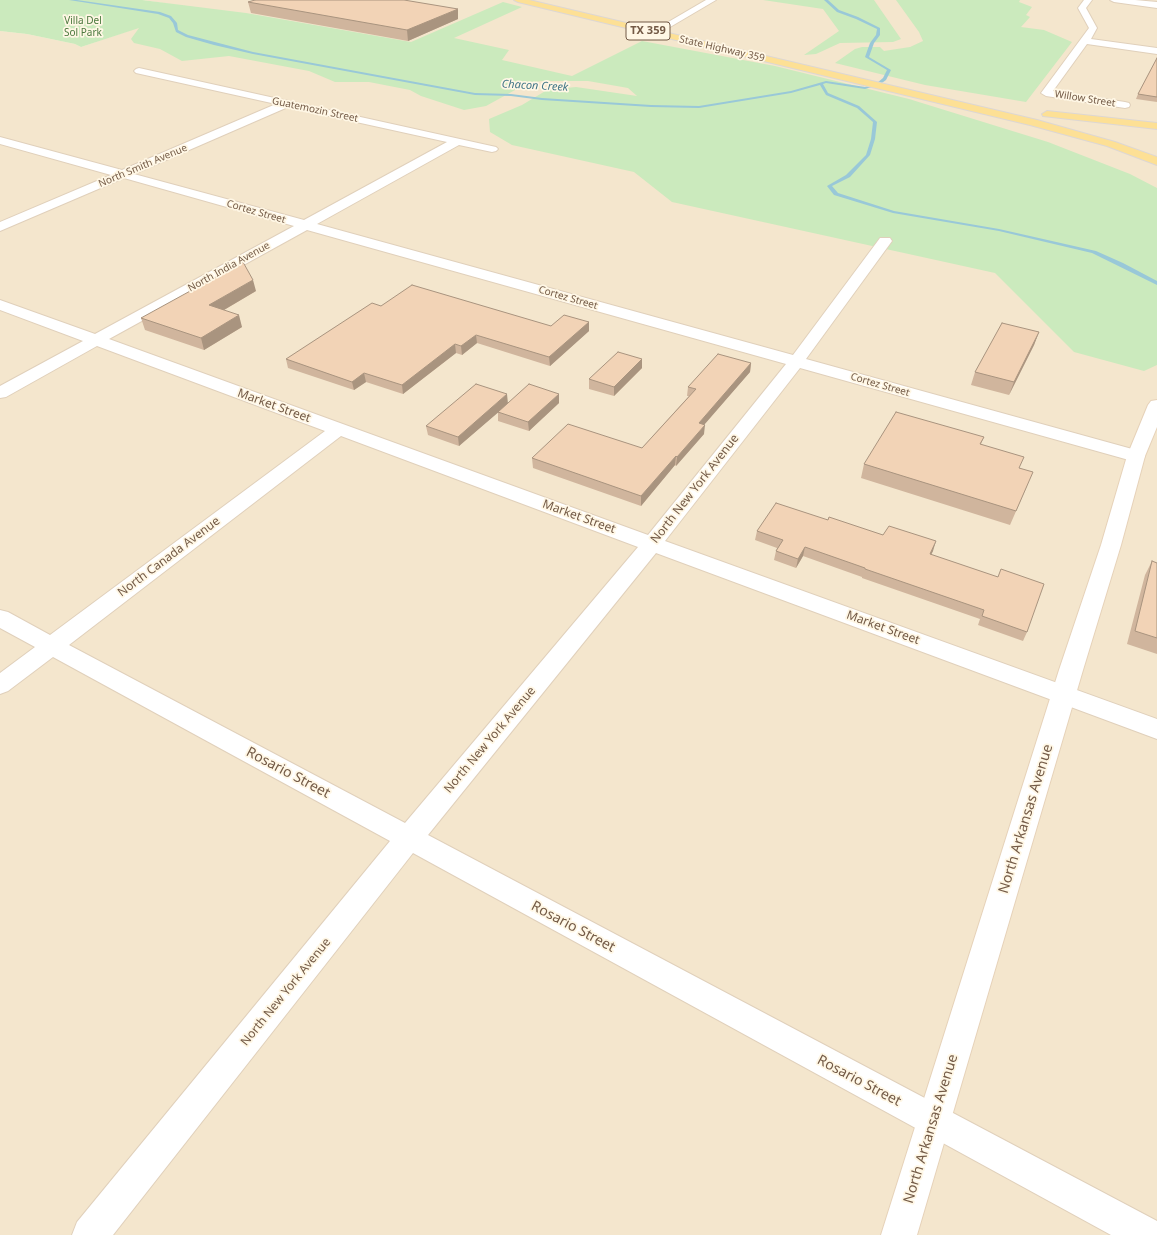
<!DOCTYPE html>
<html>
<head>
<meta charset="utf-8">
<style>
	body { margin:0 }
	canvas { display:block; background:#fdf4df }
</style>
</head>
<body>
<canvas width="1157" height="1235"></canvas>
<script>
const context = document.querySelector('canvas').getContext('2d');
context.lineJoin = 'round';
function fill(path, color) {
  context.fillStyle = color;
  context.fill(path, 'evenodd');
}
function toPath(rows) {
  const path = new Path2D();
  for (const r of rows) {
    path.moveTo(r[0], r[1]);
    for (let i = 2; i < r.length; i += 2) path.lineTo(r[i], r[i + 1]);
  }
  return path;
}
function strokePath(path, color, width, dash) {
  context.strokeStyle = color;
  context.lineWidth = width;
  context.lineCap = dash ? 'butt' : 'round';
  context.setLineDash(dash || []);
  context.stroke(path);
}
function drawText(font, color, halo, rows, align = 'center') {
  context.font = font + ' "Noto Sans",sans-serif';
  context.lineWidth = 3.5;
  context.setLineDash([]);
  context.textBaseline = 'middle';
  context.strokeStyle = halo;
  context.fillStyle = color;
  for (const [text, x, y, turn = 0] of rows) {
    context.save();
    context.translate(x, y);
    context.rotate((+turn || 0) * Math.PI / 180);
    context.textAlign = isNaN(turn) ? turn : align;
    if (halo) context.strokeText(text, 0, 0);
    context.fillText(text, 0, 0);
    context.restore();
  }
}
fill(toPath([
	[142,0,1157,0,1157,1235,0,1235,0,31,27,34,75,44,81,47,170,17,227,12]
]), '#f4e6cd');
fill(toPath([
	[0,0,142,0,246,13,411,42,503,2,522,7,454,38,509,50,502,60,572,76,642,41,775,66,909,99,1048,142,1130,174,1157,188,1157,365,1144,371,1074,352,995,273,672,202,634,172,512,145,490,132,489,119,522,105,547,90,576,87,637,96,628,88,588,81,541,81,526,84,486,106,464,110,421,96,410,90,369,82,335,82,309,71,229,56,182,61,160,49,134,43,131,39,139,28,81,47,75,44,27,34,0,31],
	[763,0,874,0,901,39,893,42,840,43,816,54,804,55,839,31,823,9],
	[896,0,1020,0,1019,2,1032,7,1026,15,1030,17,1021,27,1044,30,1072,42,1026,102,925,85,835,63,855,49,862,47,880,47,884,51,910,47,923,41,919,32]
]), '#cbeabd');
fill(toPath([
	[69,0,77,0,160,12,171,16,177,23,178,30,188,35,253,52,475,93,511,94,542,98,651,105,699,106,791,91,826,81,865,87,877,83,883,78,887,70,865,57,870,43,876,35,877,29,856,19,837,12,824,0,828,0,839,10,858,17,880,28,880,35,874,43,869,57,891,70,886,80,879,85,865,89,826,83,823,84,828,93,859,106,877,122,875,139,870,155,850,177,832,186,838,193,894,211,999,229,1096,251,1123,263,1157,281,1157,285,1092,253,999,231,893,213,834,195,827,186,846,175,866,155,871,139,873,122,857,108,826,95,820,85,791,93,699,108,651,107,542,100,511,96,475,95,253,54,214,45,186,37,176,32,173,23,169,18,158,14,69,0]
]), '#99c8d8');
const street = toPath([
	[706,0,716,0,665,30,659,30,658,28,706,0],
	[1084,0,1092,0,1086,8,1097,28,1091,39,1157,48,1157,54,1087,44,1053,91,1125,102,1129,103,1130,105,1129,107,1125,108,1046,96,1041,93,1089,28,1078,8,1084,0],
	[1110,0,1135,0,1157,2,1157,8,1114,2,1110,0],
	[139,68,496,147,498,149,496,151,492,152,459,145,317,224,793,355,880,238,890,238,892,241,806,359,1143,452,1145,456,1143,460,1136,462,800,368,665,541,1157,719,1157,739,656,553,428,835,1157,1221,1157,1235,1111,1235,413,853,113,1235,72,1235,77,1222,390,841,53,657,8,691,0,694,0,673,35,647,0,628,0,610,8,612,50,635,325,431,97,346,6,397,0,398,0,386,83,341,0,310,0,300,95,334,294,226,124,178,0,231,0,222,111,175,0,144,0,137,122,170,276,104,136,73,134,71,136,69,139,68],
	[288,107,447,142,304,220,134,174,288,107],
	[307,230,786,364,648,535,109,339,307,230],
	[341,436,638,547,405,823,69,645,341,436]
]);
const secondary = toPath([
	[1157,400,1157,427,1145,456,1121,545,1083,670,917,1235,881,1235,1059,670,1101,545,1127,456,1148,405,1151,401,1157,400]
]);
const primary = toPath([
	[514,0,529,0,1037,120,1115,142,1157,157,1157,165,1107,146,1030,125,518,2,514,0],
	[1047,111,1157,123,1157,129,1043,116,1042,114,1047,111]
]);
strokePath(street, '#e0d0bb', 2);
strokePath(secondary, '#e6d2b9', 2);
strokePath(primary, '#ddd7d3', 2);
fill(street, '#fff');
fill(secondary, '#fff');
fill(primary, '#fde095');
fill(toPath([
	[248,2,458,19,408,41,251,13],
	[1157,58,1157,102,1136,99,1138,94],
	[256,291,224,310,242,327,204,350,145,330,141,318],
	[589,322,589,331,550,366,477,343,462,355,456,353,403,394,366,382,354,390,288,368,286,359,551,326],
	[1039,332,1034,345,1009,395,971,385,975,372],
	[642,359,642,368,614,396,589,389,589,379],
	[751,363,750,372,704,424,704,434,676,466,675,465,641,506,533,468,532,458,642,448,689,396,687,396,688,387],
	[508,403,559,403,529,431,498,421,498,412,459,446,428,435,426,426],
	[984,437,981,444,1020,468,1027,486,1010,525,861,478,864,464],
	[828,520,883,535,933,551,931,555,1027,632,1023,641,978,625,980,619,862,578,862,577,803,556,796,568,774,560,776,551,777,548,755,540,757,531],
	[1152,561,1157,563,1157,654,1127,644,1145,575]
]), '#d0b59d');
fill(toPath([
	[458,9,458,19,408,41,407,30],
	[253,280,256,291,212,317,209,305],
	[239,315,242,327,204,350,201,338],
	[589,322,589,331,550,366,549,357],
	[1039,332,1034,345,1009,395,1014,382],
	[476,335,477,343,462,355,461,346],
	[455,344,456,353,403,394,402,385],
	[642,359,642,368,614,396,614,387],
	[751,363,750,372,698,432,699,423],
	[364,373,366,382,354,390,352,382],
	[507,394,508,404,459,446,458,437],
	[559,394,559,403,529,431,528,422],
	[705,425,704,434,676,466,677,457],
	[676,456,675,465,641,506,641,496],
	[936,541,933,551,926,564,930,554],
	[805,547,803,556,796,568,798,559]
]), '#a9947f');
const building = toPath([
	[255,0,404,0,458,9,407,30,248,2,255,0],
	[1157,58,1157,97,1138,94,1157,58],
	[243,262,253,280,209,305,239,315,201,338,141,318,243,262],
	[412,285,551,326,564,315,589,322,549,357,476,335,461,346,455,344,402,385,364,373,352,382,286,359,372,303,381,306,412,285],
	[1002,323,1039,332,1014,382,975,372,1002,323],
	[618,352,642,359,614,387,589,379,618,352],
	[718,354,751,363,699,423,705,425,677,457,676,456,641,496,532,458,568,424,642,448,696,389,688,387,718,354],
	[476,384,507,394,458,437,426,426,476,384],
	[529,384,559,394,528,422,498,412,529,384],
	[896,412,984,437,980,444,1024,457,1019,468,1033,472,1016,511,864,464,896,412],
	[776,503,828,520,829,517,883,535,889,526,936,541,930,554,998,577,1001,569,1044,584,1027,632,982,616,984,610,865,569,865,568,805,547,798,559,776,551,783,540,757,531,776,503],
	[1152,561,1157,563,1157,638,1135,631,1152,561]
]);
fill(building, '#f2d3b6');
strokePath(building, '#a9947f', 1);
drawText('10px', '#4b793e', '#fff7e5', [
	["Villa Del",83,21],
	["Sol Park",83,33]
]);
drawText('10px', '#735a46', '#fff7e5', [
	["State Highway 359",722,49,13],
	["Willow Street",1085,99,9],
	["Guatemozin Street",315,110,12],
	["North Smith Avenue",143,166,-23],
	["Cortez Street",256,212,16],
	["North India Avenue",229,267,-29],
	["Cortez Street",568,298,16],
	["Cortez Street",880,385,16]
]);
for (const [x, y, w] of [
	[648,31,44]
]) {
  const box = new Path2D();
  box.roundRect(x - w / 2, y - 9, w, 18, 3);
  context.fillStyle = '#fff7e5';
  context.fill(box);
  strokePath(box, '#735a46', 1);
}
drawText('bold 11px', '#735a46', null, [
	["TX 359",648,31]
]);
drawText('italic 11px', '#407587', '#fff7e5', [
	["Chacon Creek",535,86,3]
]);
drawText('12px', '#735a46', '#fff7e5', [
	["Market Street",274,406,20],
	["North New York Avenue",695,489,-52],
	["Market Street",579,517,20],
	["North Canada Avenue",169,557,-37],
	["Market Street",883,628,20],
	["North New York Avenue",490,740,-50],
	["North New York Avenue",286,992,-51]
]);
drawText('14px', '#735a46', '#fff7e5', [
	["Rosario Street",288,773,28],
	["North Arkansas Avenue",1026,819,-73],
	["Rosario Street",573,927,28],
	["Rosario Street",859,1081,28],
	["North Arkansas Avenue",931,1129,-73]
]);
</script>
</body>
</html>
